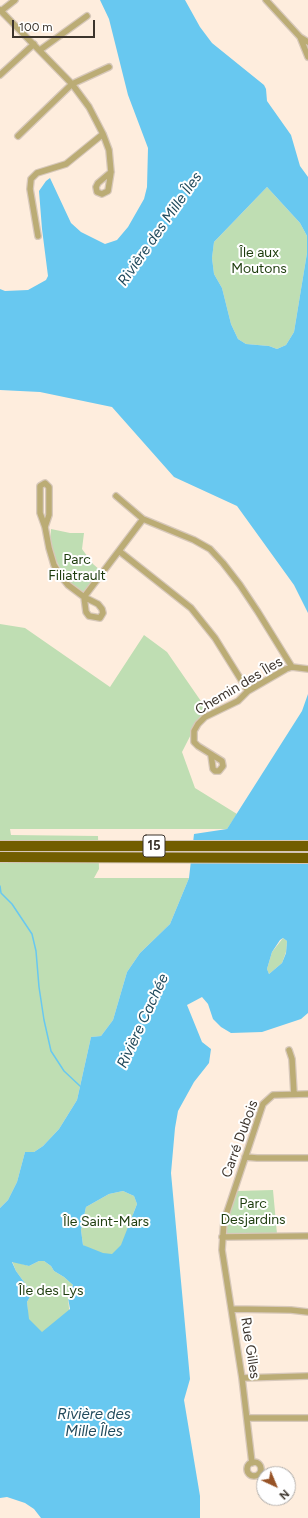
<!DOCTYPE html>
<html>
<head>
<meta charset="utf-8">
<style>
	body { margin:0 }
	#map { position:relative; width:308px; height:1518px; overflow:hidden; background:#feeddd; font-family:Figtree,sans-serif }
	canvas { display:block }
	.north { position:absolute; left:256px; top:1466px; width:40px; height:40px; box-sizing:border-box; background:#fff; border:1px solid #b1aeab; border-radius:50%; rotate:136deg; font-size:11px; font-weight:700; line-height:16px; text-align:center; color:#3c342c }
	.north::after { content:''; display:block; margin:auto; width:14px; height:18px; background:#975326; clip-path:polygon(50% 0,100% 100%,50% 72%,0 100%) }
	.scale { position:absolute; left:12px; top:20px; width:83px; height:18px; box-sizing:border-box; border:2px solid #3c342c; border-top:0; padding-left:5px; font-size:12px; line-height:14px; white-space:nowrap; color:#3c342c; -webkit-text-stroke:3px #fff; paint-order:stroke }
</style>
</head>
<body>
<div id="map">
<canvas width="308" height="1518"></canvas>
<div class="north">N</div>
<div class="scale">100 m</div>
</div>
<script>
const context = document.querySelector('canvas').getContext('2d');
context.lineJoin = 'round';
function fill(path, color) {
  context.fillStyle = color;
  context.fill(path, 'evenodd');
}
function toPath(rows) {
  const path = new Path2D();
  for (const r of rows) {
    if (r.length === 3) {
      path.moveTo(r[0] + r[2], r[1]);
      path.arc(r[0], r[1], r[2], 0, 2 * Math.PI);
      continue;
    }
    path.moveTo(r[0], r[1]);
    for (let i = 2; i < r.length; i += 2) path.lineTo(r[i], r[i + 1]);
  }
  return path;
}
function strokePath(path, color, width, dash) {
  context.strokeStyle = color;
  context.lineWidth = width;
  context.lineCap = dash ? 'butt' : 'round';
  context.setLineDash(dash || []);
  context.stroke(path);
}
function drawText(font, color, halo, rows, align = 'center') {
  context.font = font + ' Figtree,sans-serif';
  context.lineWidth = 4;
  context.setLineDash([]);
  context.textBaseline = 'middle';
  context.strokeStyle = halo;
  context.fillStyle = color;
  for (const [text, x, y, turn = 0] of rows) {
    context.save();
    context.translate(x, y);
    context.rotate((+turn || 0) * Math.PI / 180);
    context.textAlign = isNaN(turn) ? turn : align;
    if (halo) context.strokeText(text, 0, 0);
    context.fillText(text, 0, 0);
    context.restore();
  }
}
fill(toPath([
	[267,187,300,223,307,236,307,253,294,332,286,345,277,349,269,346,246,344,238,339,231,324,222,288,214,274,212,258,214,242],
	[51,529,70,533,84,533,82,549,93,564,100,570,84,596,66,579,50,549],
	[0,624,25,628,110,687,144,635,167,652,205,707,182,752,195,788,237,814,227,829,10,829,11,835,98,836,99,869,94,878,189,878,170,924,140,953,127,972,113,1020,101,1036,91,1037,77,1100,59,1129,43,1146,34,1152,25,1152,17,1182,8,1200,0,1208],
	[283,938,287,941,286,952,282,963,269,974,267,969,272,952],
	[273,1190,277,1234,227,1233,226,1230,236,1191],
	[123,1191,134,1196,137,1204,133,1214,140,1278,83,1245,81,1230,86,1207,109,1194],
	[12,1261,29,1266,39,1261,44,1261,51,1266,54,1271,64,1277,73,1285,68,1298,71,1328,67,1351,63,1358,55,1364,46,1363,30,1354,22,1346,16,1335,15,1319,28,1314,27,1302,32,1293,16,1271]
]), '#bfdeb3');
fill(toPath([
	[100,0,185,0,200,27,212,43,264,85,266,89,267,101,291,135,300,166,308,177,308,613,294,585,237,506,174,477,112,407,40,392,0,390,0,289,5,291,28,290,46,280,48,276,42,229,39,191,46,181,50,178,71,223,81,232,105,244,117,240,128,227,144,199,147,187,148,148,128,95,109,19],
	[267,187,300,223,307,236,307,253,294,332,286,345,277,349,269,346,246,344,238,339,231,324,222,288,214,274,212,258,214,242],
	[308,694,308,1013,301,1019,262,1032,231,1033,221,1027,213,1019,208,1004,202,997,187,1005,202,1042,211,1049,209,1063,194,1082,178,1111,175,1128,171,1173,190,1379,184,1400,200,1496,200,1518,41,1518,34,1509,25,1503,7,1497,0,1498,0,1208,8,1200,17,1182,25,1152,34,1152,43,1146,59,1129,77,1100,91,1037,101,1036,113,1020,127,972,140,953,170,924,189,878,194,834,227,829,302,711],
	[283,938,287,941,286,953,282,963,269,974,267,969,272,952,280,940],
	[123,1191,134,1196,137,1204,121,1245,112,1254,103,1253,83,1245,81,1230,86,1207,109,1194],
	[39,1261,44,1261,51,1266,54,1271,64,1277,73,1285,68,1298,70,1309,42,1332,29,1319,27,1302,32,1293,16,1271,12,1262,29,1266]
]), '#68c8f0');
strokePath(toPath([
	[0,886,1,893,12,904,32,934,36,951,39,987,44,1020,51,1051,64,1071,80,1086]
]), '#68c8f0', 1.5);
const street = toPath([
	[266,0,300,37],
	[0,10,72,84,89,107,103,134,109,150,111,172,108,191,102,194,97,192,96,187,98,183,111,172],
	[1,11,15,0],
	[308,42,300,37,308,57],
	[40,50,87,16],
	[0,75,34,44],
	[18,136,72,84,109,67],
	[38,236,30,189,31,179,37,173,66,164,103,134],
	[116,496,143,519,194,540,210,549,223,563,240,585,258,612,292,667],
	[45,527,49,515,49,487,45,483,40,486,40,513,45,527,49,548,54,565,60,575,68,585,84,597,143,519],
	[119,551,191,608,215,638,248,691],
	[84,597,98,604,102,609,103,613,100,618,89,616,86,612,84,597],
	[211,755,213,769,215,771,219,771,223,766,222,761,198,746,194,742,194,731,198,724,205,717,238,701,248,691,286,669,292,667,308,669],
	[289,1050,292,1059,294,1094],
	[245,1157,257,1158,308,1158],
	[222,1237,308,1236],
	[232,1309,291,1310,308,1312],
	[242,1378,308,1376],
	[248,1418,308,1418],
	[254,1469,7],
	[252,1463,242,1378,222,1250,224,1221,263,1104,273,1095,308,1094]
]);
const highway = toPath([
	[0,846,308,846],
	[0,857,308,858]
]);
strokePath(street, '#d7c8ba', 8);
strokePath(highway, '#d7c8ba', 12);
strokePath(street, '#bbac75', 5.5);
strokePath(highway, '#725e00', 10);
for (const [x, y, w] of [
	[154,846,22]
]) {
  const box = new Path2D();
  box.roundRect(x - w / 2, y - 11, w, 22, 3);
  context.fillStyle = '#fff';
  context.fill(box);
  strokePath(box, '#3c342c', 1);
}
drawText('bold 13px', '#3c342c', null, [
	["15",154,846]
]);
drawText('14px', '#1e3d0e', '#fff', [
	["Île aux",259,253],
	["Moutons",259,269],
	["Parc",77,560],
	["Filiatrault",77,576],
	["Parc",253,1204],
	["Desjardins",253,1220],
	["Île Saint-Mars",106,1222],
	["Île des Lys",51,1291]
]);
drawText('14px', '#3c342c', '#fff', [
	["Chemin des Îles",239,686,-31],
	["Carré Dubois",240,1139,-70],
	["Rue Gilles",250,1348,81]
]);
drawText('italic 15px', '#224b5d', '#fff', [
	["Rivière des Mille Îles",160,229,-55],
	["Rivière Cachée",143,1021,-65],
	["Rivière des",94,1415],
	["Mille Îles",94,1432]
]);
</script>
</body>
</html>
